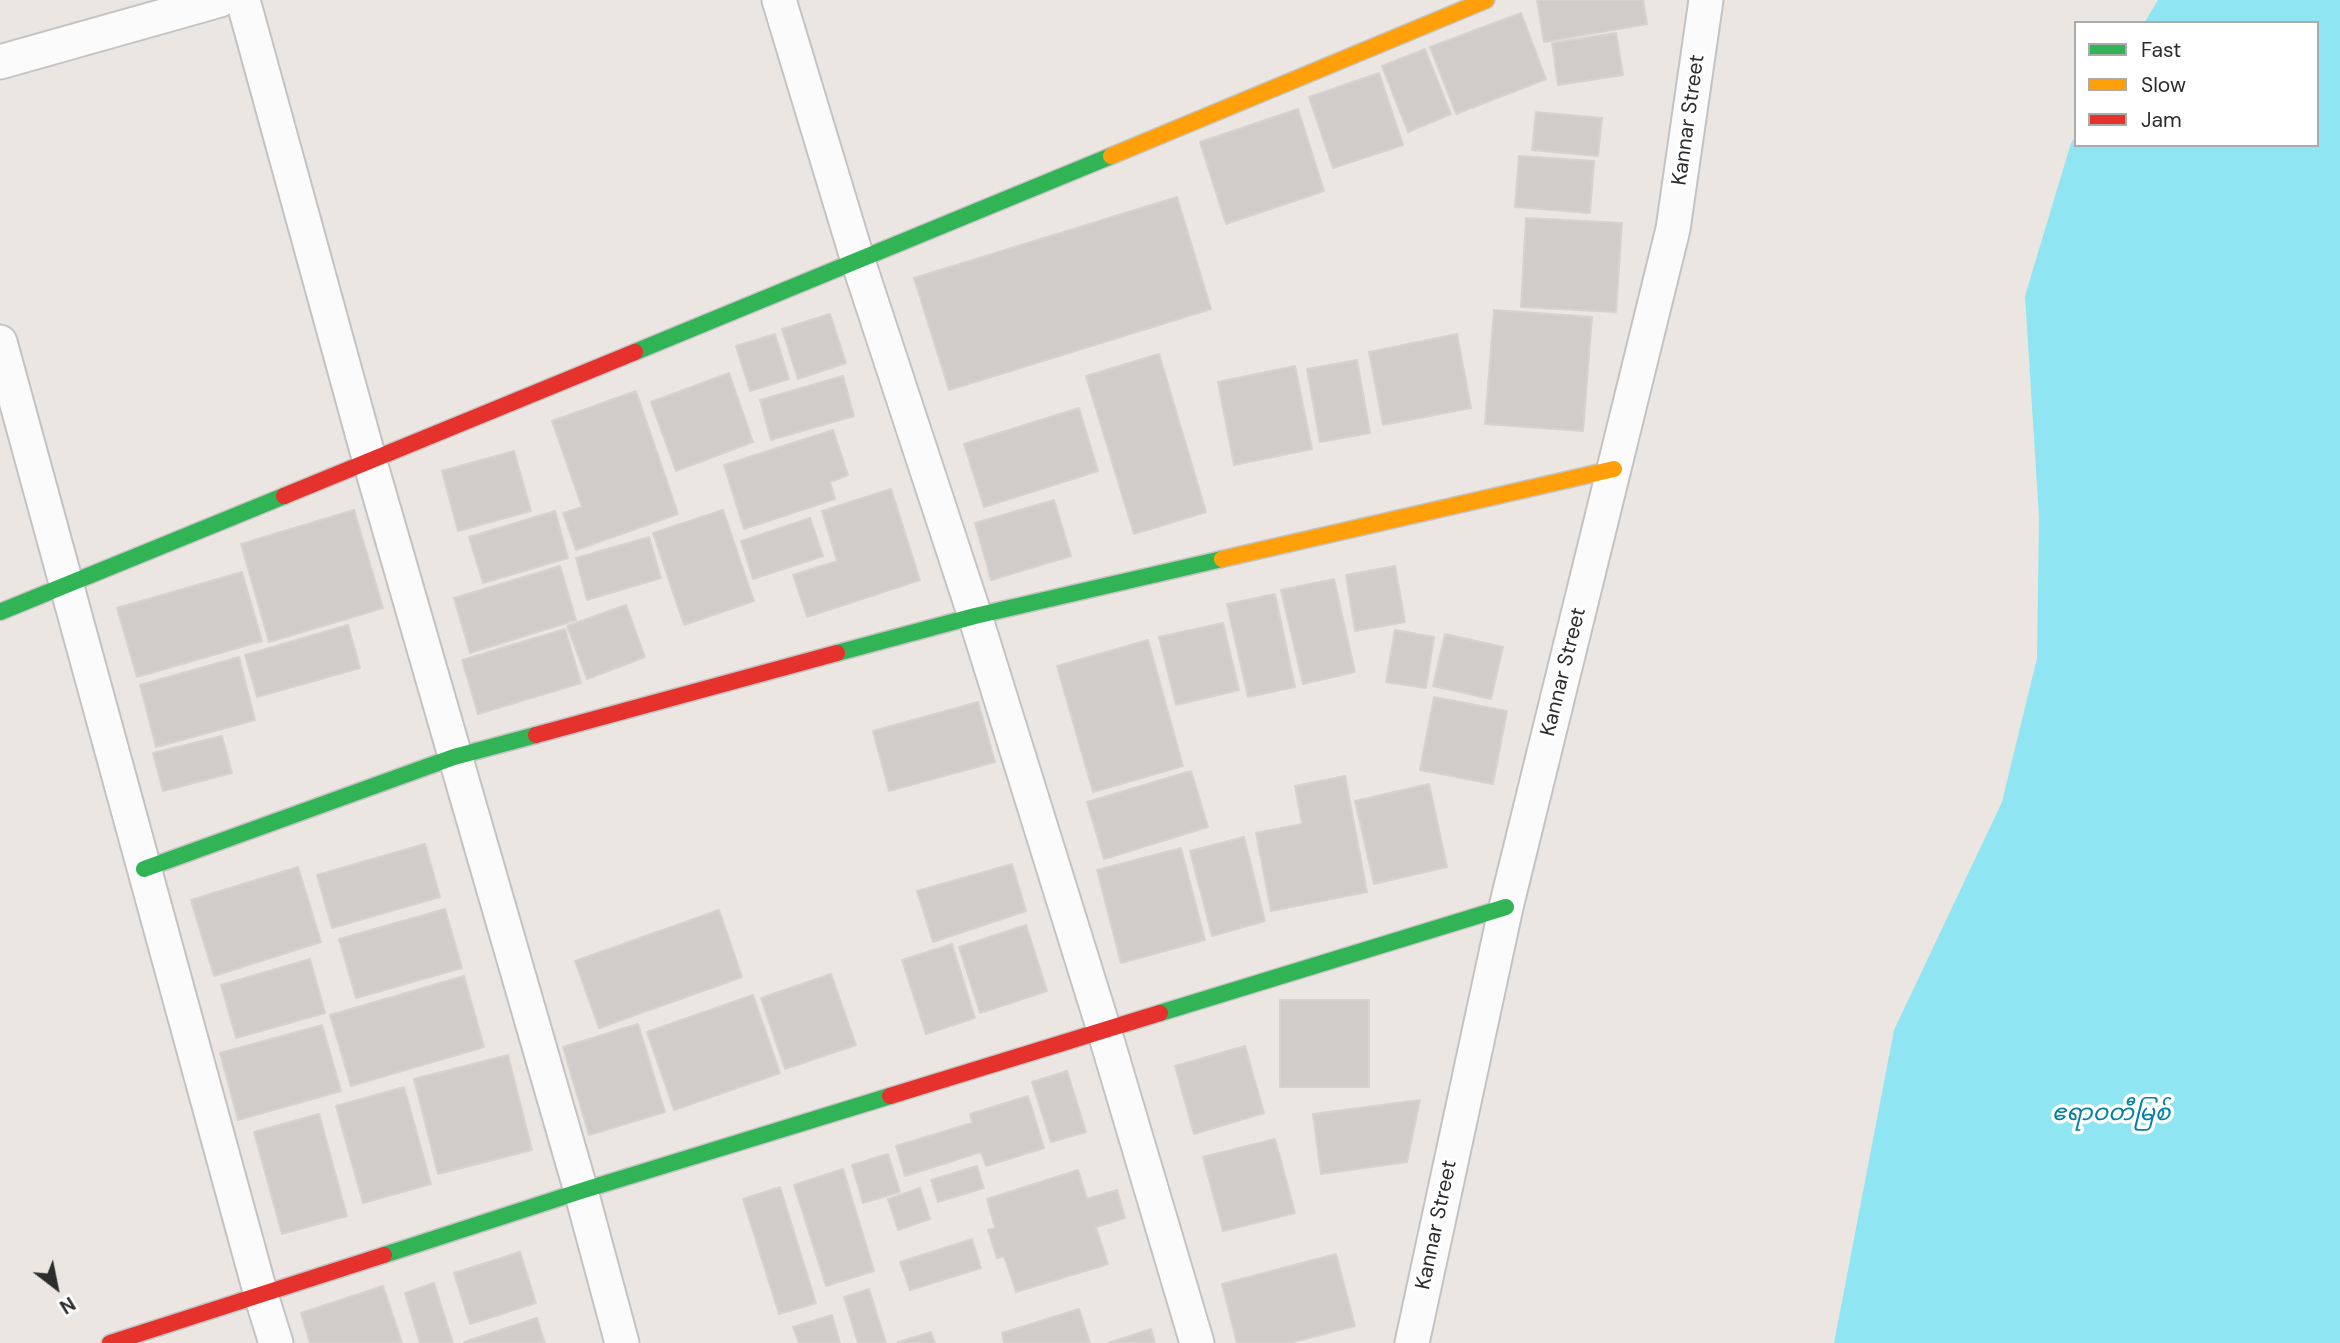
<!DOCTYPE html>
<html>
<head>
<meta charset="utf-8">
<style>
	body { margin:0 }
	#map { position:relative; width:2340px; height:1343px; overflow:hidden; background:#ebe6e2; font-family:"DM Sans",sans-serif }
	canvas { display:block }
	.legend { position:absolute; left:2074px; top:21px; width:245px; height:126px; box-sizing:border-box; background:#fff; border:2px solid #ababab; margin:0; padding:9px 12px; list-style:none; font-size:21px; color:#2c2c2c }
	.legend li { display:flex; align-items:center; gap:14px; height:35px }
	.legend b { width:35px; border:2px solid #ababab }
	.north { position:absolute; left:21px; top:1252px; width:70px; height:70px; -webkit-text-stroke:5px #fff; paint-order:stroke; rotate:148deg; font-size:19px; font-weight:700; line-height:28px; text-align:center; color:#2c2c2c }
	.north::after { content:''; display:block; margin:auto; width:24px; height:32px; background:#2c2c2c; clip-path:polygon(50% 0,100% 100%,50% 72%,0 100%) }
</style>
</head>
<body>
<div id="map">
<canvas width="2340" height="1343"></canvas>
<ul class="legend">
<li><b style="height:9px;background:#30b455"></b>Fast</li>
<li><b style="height:9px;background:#ff9f0a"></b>Slow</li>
<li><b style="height:9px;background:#e5322d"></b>Jam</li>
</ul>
<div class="north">N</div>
</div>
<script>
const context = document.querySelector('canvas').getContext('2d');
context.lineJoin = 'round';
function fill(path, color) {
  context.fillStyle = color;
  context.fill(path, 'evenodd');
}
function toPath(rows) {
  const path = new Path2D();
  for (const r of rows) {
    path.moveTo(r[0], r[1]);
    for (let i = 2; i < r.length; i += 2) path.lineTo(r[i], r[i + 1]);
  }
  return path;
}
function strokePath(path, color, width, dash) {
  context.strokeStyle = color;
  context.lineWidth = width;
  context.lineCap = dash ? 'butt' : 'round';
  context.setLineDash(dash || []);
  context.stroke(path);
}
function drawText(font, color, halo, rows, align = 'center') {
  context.font = font + ' "DM Sans","Noto Sans Myanmar",sans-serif';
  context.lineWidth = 7;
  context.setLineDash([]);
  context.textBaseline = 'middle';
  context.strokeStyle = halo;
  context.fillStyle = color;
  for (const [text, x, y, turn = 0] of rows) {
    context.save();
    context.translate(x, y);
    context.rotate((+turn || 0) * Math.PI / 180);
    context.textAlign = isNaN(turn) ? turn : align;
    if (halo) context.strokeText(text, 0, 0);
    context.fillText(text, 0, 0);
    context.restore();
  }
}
fill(toPath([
	[2158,0,2340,0,2340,1343,1834,1343,1894,1030,2002,802,2037,658,2039,517,2025,296,2071,143,2076,136,2076,145,2317,145,2317,23,2144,23]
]), '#90e5f2');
const building = toPath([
	[1537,0,1643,0,1647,24,1544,42,1537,0],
	[1521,13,1546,79,1456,114,1430,47,1521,13],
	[1616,33,1623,75,1558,85,1552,43,1616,33],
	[1425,49,1451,114,1408,132,1382,66,1425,49],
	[1379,73,1403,145,1333,168,1309,97,1379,73],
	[1298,109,1324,191,1226,224,1200,142,1298,109],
	[1536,112,1602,118,1598,156,1532,150,1536,112],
	[1519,156,1594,161,1590,213,1515,207,1519,156],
	[1177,197,1211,309,949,390,914,278,1177,197],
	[1526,218,1622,223,1616,312,1521,307,1526,218],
	[1494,310,1592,317,1583,431,1485,424,1494,310],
	[830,314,846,363,798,379,782,329,830,314],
	[775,334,789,379,750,391,736,346,775,334],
	[1457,334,1471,408,1383,425,1369,352,1457,334],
	[1159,354,1206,512,1134,534,1086,376,1159,354],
	[1357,360,1370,433,1320,442,1307,369,1357,360],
	[1295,366,1312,449,1234,465,1218,382,1295,366],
	[729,373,753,442,676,471,651,402,729,373],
	[843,376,854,416,771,440,760,400,843,376],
	[636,391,678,514,576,550,563,513,582,507,552,421,636,391],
	[1079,408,1098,471,984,507,964,444,1079,408],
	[833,430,848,475,830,482,835,499,744,529,724,465,833,430],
	[514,451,531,511,458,531,442,471,514,451],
	[891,489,920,580,807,617,793,575,837,561,822,511,891,489],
	[1054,500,1071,556,991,580,975,523,1054,500],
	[354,510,383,608,269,642,241,544,354,510],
	[723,510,754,601,684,625,653,533,723,510],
	[555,511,568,558,483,583,469,537,555,511],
	[810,518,823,556,753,579,741,541,810,518],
	[649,537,661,578,587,600,576,558,649,537],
	[560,566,576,620,470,653,454,598,560,566],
	[1395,566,1405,622,1355,631,1346,575,1395,566],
	[242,572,262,641,137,677,117,608,242,572],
	[1334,579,1355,672,1303,684,1281,590,1334,579],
	[1275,594,1295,687,1248,697,1227,604,1275,594],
	[626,605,645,657,587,679,567,626,626,605],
	[1223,623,1239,690,1176,705,1159,637,1223,623],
	[348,625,360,668,257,697,245,655,348,625],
	[565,629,581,683,478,714,462,660,565,629],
	[1395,630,1434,637,1426,688,1386,682,1395,630],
	[1445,634,1503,647,1491,699,1433,686,1445,634],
	[1148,640,1183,766,1093,792,1057,666,1148,640],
	[239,657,255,720,156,747,140,685,239,657],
	[1434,697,1507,711,1493,784,1420,770,1434,697],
	[978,702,995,762,889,791,873,731,978,702],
	[222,736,232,773,163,791,153,753,222,736],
	[1191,771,1208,827,1104,859,1087,802,1191,771],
	[1345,776,1367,892,1271,911,1256,833,1302,824,1295,786,1345,776],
	[1429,784,1447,867,1374,884,1355,801,1429,784],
	[1244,837,1265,921,1212,936,1190,851,1244,837],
	[425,844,440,897,332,928,317,875,425,844],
	[1181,848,1205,940,1121,963,1097,870,1181,848],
	[1012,864,1026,911,933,942,917,891,1012,864],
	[298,867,321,942,214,976,191,900,298,867],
	[445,909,462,968,356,998,339,939,445,909],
	[719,910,742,977,599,1028,575,961,719,910],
	[1026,925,1047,991,980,1013,959,947,1026,925],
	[952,944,975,1018,926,1034,902,960,952,944],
	[310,959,325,1013,236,1038,221,985,310,959],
	[831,974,856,1045,785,1069,761,998,831,974],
	[464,976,484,1047,351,1086,330,1015,464,976],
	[753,995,780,1073,674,1110,647,1032,753,995],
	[1280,1000,1369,1000,1369,1087,1280,1087,1280,1000],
	[638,1024,665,1112,589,1135,563,1047,638,1024],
	[322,1025,341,1091,238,1120,220,1053,322,1025],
	[1245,1046,1264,1113,1194,1134,1175,1066,1245,1046],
	[508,1055,532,1150,438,1174,414,1079,508,1055],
	[1067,1071,1086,1132,1051,1142,1032,1082,1067,1071],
	[404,1087,431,1184,363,1203,336,1106,404,1087],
	[1028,1096,1044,1148,986,1166,981,1152,905,1176,896,1146,972,1123,970,1114,1028,1096],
	[1420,1100,1407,1162,1321,1174,1313,1114,1420,1100],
	[319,1114,347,1216,282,1234,254,1132,319,1114],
	[1275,1139,1295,1213,1223,1231,1203,1157,1275,1139],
	[888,1154,900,1192,863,1203,852,1165,888,1154],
	[977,1166,984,1188,938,1202,931,1180,977,1166],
	[843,1169,874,1271,826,1286,794,1185,843,1169],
	[1078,1170,1087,1199,1117,1190,1125,1218,1096,1227,1108,1264,1016,1292,1004,1256,997,1258,988,1230,995,1228,987,1199,1078,1170],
	[780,1187,816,1303,779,1314,743,1199,780,1187],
	[920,1188,930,1219,898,1230,888,1199,920,1188],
	[972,1239,981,1268,910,1290,900,1262,972,1239],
	[520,1252,536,1303,470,1324,454,1273,520,1252],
	[1336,1254,1355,1326,1290,1343,1237,1343,1222,1284,1336,1254],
	[434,1283,453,1343,420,1343,405,1293,434,1283],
	[383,1286,402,1343,310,1343,301,1313,383,1286],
	[869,1289,886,1343,858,1343,844,1297,869,1289],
	[1079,1309,1090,1343,1004,1343,1002,1333,1079,1309],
	[832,1315,840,1343,799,1343,793,1327,832,1315],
	[537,1318,545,1343,464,1343,464,1342,537,1318],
	[1151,1329,1155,1343,1108,1343,1151,1329],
	[931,1332,935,1343,898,1343,898,1342,931,1332]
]);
fill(building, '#d0ccc9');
strokePath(building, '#d6d2ce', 2);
const street = toPath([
	[243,0,370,462,581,1191,622,1343],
	[779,0,858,261,975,616,1104,1030,1197,1343],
	[0,62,220,0],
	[0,342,261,1295,276,1343],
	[1412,1343,1506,907,1673,229,1706,0]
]);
const fast = toPath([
	[635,352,1111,156],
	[0,612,284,496],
	[837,653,975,616,1222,559],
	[144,869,454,757,536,735],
	[1160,1013,1506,907],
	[384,1255,581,1191,890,1096]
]);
const slow = toPath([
	[1111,156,1486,0],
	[1222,559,1614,469]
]);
const jam = toPath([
	[284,496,635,352],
	[536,735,837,653],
	[890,1096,1160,1013],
	[110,1343,384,1255]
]);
strokePath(street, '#c4c3c3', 37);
strokePath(fast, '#c4c3c3', 19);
strokePath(slow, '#c4c3c3', 19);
strokePath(jam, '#c4c3c3', 19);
strokePath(street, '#fcfbfb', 33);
strokePath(fast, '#30b455', 16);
strokePath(slow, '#ff9f0a', 16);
strokePath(jam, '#e5322d', 16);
drawText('21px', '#2c2c2c', '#fff', [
	["Kannar Street",1689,120,-82],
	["Kannar Street",1564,672,-76],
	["Kannar Street",1437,1225,-78]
]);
drawText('italic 23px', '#0381a2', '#fff', [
	["ဧရာဝတီမြစ်",2111,1114]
]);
</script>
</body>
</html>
